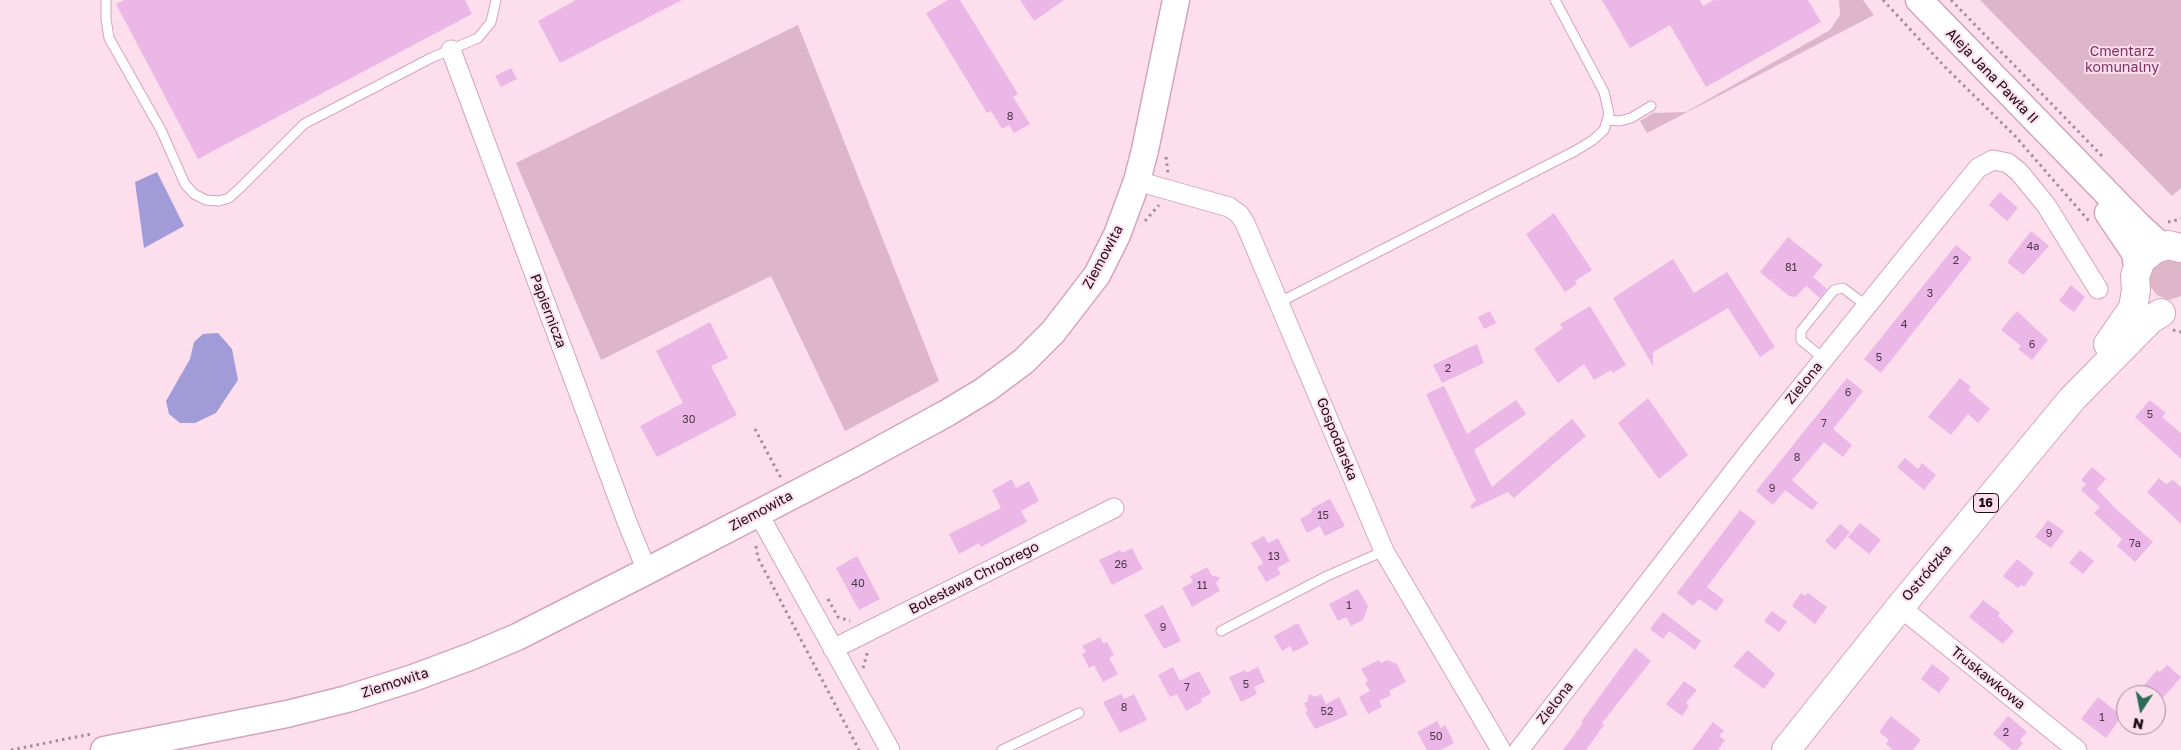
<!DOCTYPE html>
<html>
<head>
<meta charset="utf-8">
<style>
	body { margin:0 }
	#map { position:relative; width:2181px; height:750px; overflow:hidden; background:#fddeed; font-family:"Golos Text",sans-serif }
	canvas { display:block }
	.north { position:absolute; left:2116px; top:685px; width:50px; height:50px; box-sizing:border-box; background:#fddeed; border:1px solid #a38a97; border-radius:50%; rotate:191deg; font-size:14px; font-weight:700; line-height:20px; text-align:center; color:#1d0c15 }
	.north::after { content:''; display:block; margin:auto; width:18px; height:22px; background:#2f6c57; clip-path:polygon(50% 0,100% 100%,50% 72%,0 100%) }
</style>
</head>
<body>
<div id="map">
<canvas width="2181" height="750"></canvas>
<div class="north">N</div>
</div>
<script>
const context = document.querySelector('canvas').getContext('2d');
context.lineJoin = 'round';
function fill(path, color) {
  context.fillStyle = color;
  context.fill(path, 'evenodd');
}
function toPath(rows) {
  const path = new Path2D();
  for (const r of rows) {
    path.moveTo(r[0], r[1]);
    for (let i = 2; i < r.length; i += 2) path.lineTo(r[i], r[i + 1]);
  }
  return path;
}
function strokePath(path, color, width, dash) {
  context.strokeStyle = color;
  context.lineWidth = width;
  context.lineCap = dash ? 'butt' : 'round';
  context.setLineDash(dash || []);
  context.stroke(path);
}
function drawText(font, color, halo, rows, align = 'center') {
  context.font = font + ' "Golos Text",sans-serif';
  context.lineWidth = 4;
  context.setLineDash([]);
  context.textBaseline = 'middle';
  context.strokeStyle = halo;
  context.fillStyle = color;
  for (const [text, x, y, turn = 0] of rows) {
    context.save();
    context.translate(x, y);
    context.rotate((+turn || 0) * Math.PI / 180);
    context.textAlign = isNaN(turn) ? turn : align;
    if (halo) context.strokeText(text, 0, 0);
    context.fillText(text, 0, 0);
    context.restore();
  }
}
fill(toPath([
	[1839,0,1863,0,1874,15,1647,133,1640,121,1653,113,1686,112,1830,30,1840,15],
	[1980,0,2181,0,2181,188,2172,196],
	[798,25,939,381,845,431,771,276,601,360,516,163],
	[2170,258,2181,261,2181,296,2169,300,2157,295,2149,285,2149,278,2150,272,2158,261]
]), '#deb6c9');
fill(toPath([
	[157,172,184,226,144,248,135,182],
	[218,333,232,349,238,380,216,413,195,423,180,423,169,414,166,401,190,359,194,342,203,334]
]), '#a19cd8');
fill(toPath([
	[124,0,465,0,472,14,198,159,116,4],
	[576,0,682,0,560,63,538,21],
	[948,0,960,0,1018,94,1013,97,1030,124,1014,133,1009,125,1002,129,991,111,987,113,926,13],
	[1020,0,1064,0,1034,21],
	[1602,0,1700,0,1703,6,1714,0,1808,0,1821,22,1706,87,1670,25,1630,48],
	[511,68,517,79,501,87,495,76],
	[2000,192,2018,208,2007,221,1989,205],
	[1554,213,1592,270,1575,281,1577,284,1565,292,1526,234],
	[2031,231,2049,246,2023,275,2007,262],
	[1788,237,1823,265,1813,277,1827,289,1820,298,1806,286,1796,297,1789,296,1760,272],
	[1956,245,1972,258,1881,373,1864,359],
	[1673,259,1694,293,1727,272,1775,347,1760,357,1728,308,1653,352,1653,366,1613,298],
	[2071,285,2085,297,2074,312,2059,301],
	[1590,306,1626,365,1613,373,1611,370,1594,380,1584,364,1558,383,1534,349,1563,328,1560,324],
	[1490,311,1496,323,1484,329,1478,317],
	[2017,311,2048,340,2032,360,2018,349,2021,346,2001,330],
	[710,322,728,358,711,366,737,415,657,457,640,426,683,403,656,351],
	[1477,344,1484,363,1442,383,1433,365],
	[1847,378,1863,391,1833,429,1852,445,1843,457,1824,442,1792,480,1818,503,1812,510,1785,490,1773,505,1756,491],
	[1960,378,1971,387,1968,390,1990,409,1978,423,1968,414,1951,435,1928,417],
	[1444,386,1467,434,1516,400,1526,414,1474,450,1492,487,1572,419,1586,436,1514,498,1508,492,1472,509,1470,506,1476,501,1426,394],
	[1648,398,1688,455,1659,479,1618,423],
	[2150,400,2166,413,2162,417,2181,433,2181,459,2135,417],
	[1905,458,1918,469,1922,463,1936,475,1924,490,1897,467],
	[2092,467,2106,479,2097,489,2117,510,2153,542,2135,562,2117,546,2122,539,2094,513,2100,507,2081,490,2086,484,2081,480],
	[2159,478,2166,484,2173,480,2181,487,2181,524,2147,492],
	[1012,479,1016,488,1029,481,1039,501,1021,511,1027,522,981,547,979,543,959,554,949,534,1001,508,992,490],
	[1330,499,1345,526,1325,536,1320,526,1307,533,1300,519,1312,512,1311,509],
	[1740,510,1756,522,1707,587,1724,600,1716,611,1699,599,1693,606,1677,593],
	[2048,520,2064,531,2051,548,2035,537],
	[1860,523,1881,540,1869,554,1848,537],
	[1840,524,1850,532,1835,550,1825,541],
	[1264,536,1268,543,1278,538,1290,561,1277,568,1281,574,1266,582,1257,567,1263,563,1251,543],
	[1132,548,1143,569,1112,585,1099,560,1120,550,1122,553],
	[2080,550,2094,561,2083,574,2069,563],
	[857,556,880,599,859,610,836,568],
	[2017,559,2034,573,2024,587,2021,585,2018,588,2003,576],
	[1207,567,1212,576,1220,577,1216,583,1220,591,1192,607,1182,588,1193,582,1190,576],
	[1358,589,1368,606,1363,620,1351,626,1346,617,1338,621,1329,604],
	[1801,593,1805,596,1808,593,1827,607,1815,624,1792,606],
	[1983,600,2000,613,1998,616,2014,631,2003,644,1969,617],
	[1163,605,1181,641,1164,649,1144,615],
	[1772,611,1787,622,1779,632,1764,621],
	[1663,612,1701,641,1695,650,1669,631,1663,639,1650,629],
	[1298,623,1309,644,1293,652,1290,646,1282,651,1274,636],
	[1100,637,1103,643,1107,642,1114,655,1109,658,1118,674,1103,682,1094,665,1089,668,1082,654,1086,652,1082,646],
	[1635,648,1651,661,1602,723,1604,725,1586,750,1563,750,1583,723,1581,722],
	[1748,650,1775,674,1764,689,1733,666],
	[1379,660,1381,663,1387,660,1397,664,1406,682,1389,691,1391,695,1379,701,1382,707,1368,714,1359,697,1370,691,1365,683,1368,681,1361,669],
	[1932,664,1950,678,1939,693,1921,679],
	[2167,665,2181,677,2156,706,2156,695,2136,695,2157,670,2160,672],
	[1173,667,1180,681,1199,671,1211,693,1201,699,1202,702,1186,711,1177,694,1170,697,1158,675],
	[1258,667,1265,682,1254,687,1257,694,1241,702,1229,677,1245,670,1246,673],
	[1684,681,1697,690,1686,703,1689,706,1682,716,1666,704],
	[1121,694,1124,699,1134,694,1147,720,1120,733,1103,702],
	[1309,694,1315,697,1321,694,1326,704,1339,697,1348,715,1315,729,1305,712,1308,711,1304,703,1307,702],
	[2098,697,2122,716,2106,738,2081,719],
	[1891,716,1921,740,1913,750,1893,750,1886,744,1889,740,1879,732],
	[2008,716,2027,732,2020,740,2023,743,2017,750,2012,750,1993,734],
	[1437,721,1441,728,1445,725,1454,743,1441,750,1427,750,1417,732],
	[1713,722,1724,731,1719,736,1725,740,1718,750,1692,750]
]), '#eab7e7');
const lane = toPath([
	[106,0,106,19,109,38,161,130,185,184,194,194,206,200,219,201,229,198,240,188,304,124,431,58,478,38,491,22,496,0],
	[1609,120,1620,121,1631,118,1651,106],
	[1280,302,1575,151,1593,140,1604,130,1609,114,1604,92,1555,0],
	[1824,359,1801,340,1801,331,1834,290,1843,288,1867,306],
	[1221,631,1327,576,1384,551],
	[1002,750,1079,713]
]);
const street = toPath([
	[451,50,627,522,647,571],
	[1137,181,1229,207,1239,214,1245,223,1384,551,1501,750],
	[758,513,890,750],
	[1900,607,2077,750],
	[833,649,1114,508],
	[1519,750,1752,448,1978,168,1993,160,2008,163,2019,172,2046,205,2098,289]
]);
const secondary = toPath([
	[1919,0,2139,226,2162,247],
	[2108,213,2135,253,2137,266],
	[104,750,287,714,347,699,413,678,472,656,517,637,647,571,859,461,947,413,985,390,1024,361,1053,332,1097,275,1117,235,1137,181,1145,150,1176,0]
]);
const primary = toPath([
	[2108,344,2133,308,2136,290,2135,276,2141,260,2155,249,2168,245,2181,248],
	[1786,750,1900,607,2072,399,2151,319,2161,313]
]);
strokePath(lane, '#d5a4bc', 11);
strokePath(street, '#d5a4bc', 21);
strokePath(secondary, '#d5a4bc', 29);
strokePath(primary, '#d5a4bc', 30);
strokePath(toPath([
	[1883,0,1945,67,2015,136,2089,221],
	[1951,0,2103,157],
	[1166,157,1168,173],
	[1145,221,1159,205],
	[2168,222,2181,219],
	[2173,330,2181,332],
	[755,429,782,480],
	[756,546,758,558,859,750],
	[828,599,838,617,850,621],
	[863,668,868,650],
	[11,750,91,734]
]), '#a58b98', 3, [2.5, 4]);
strokePath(lane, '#fff', 9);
strokePath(street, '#fff', 19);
strokePath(secondary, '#fff', 26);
strokePath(primary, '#fff', 28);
drawText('11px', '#50374a', null, [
	["8",1010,117],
	["4a",2033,247],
	["2",1956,261],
	["81",1791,268],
	["3",1930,294],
	["4",1904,325],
	["6",2032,345],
	["5",1879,358],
	["2",1448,369],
	["6",1848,393],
	["5",2150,415],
	["30",689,420],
	["7",1824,424],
	["8",1797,458],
	["9",1772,489],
	["15",1323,516],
	["9",2049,534],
	["7a",2135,544],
	["13",1274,557],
	["26",1121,565],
	["40",858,584],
	["11",1202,586],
	["1",1349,606],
	["9",1163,628],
	["5",1246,685],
	["7",1187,688],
	["8",1124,708],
	["52",1327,712],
	["1",2102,718],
	["2",2006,733],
	["50",1436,737]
]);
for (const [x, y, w] of [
	[1986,503,25]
]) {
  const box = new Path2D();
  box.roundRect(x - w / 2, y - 9.5, w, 19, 4);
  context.fillStyle = '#fddeed';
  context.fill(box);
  strokePath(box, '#1d0c15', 1);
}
drawText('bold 12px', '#1d0c15', null, [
	["16",1986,503]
]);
drawText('14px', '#7e325d', '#fddeed', [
	["Cmentarz",2122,52],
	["komunalny",2122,68]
]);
drawText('14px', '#1d0c15', '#fddeed', [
	["Aleja Jana Pawła II",1992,76,46],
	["Ziemowita",1103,257,-62],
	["Papiernicza",548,311,69],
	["Zielona",1804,383,-51],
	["Gospodarska",1337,439,68],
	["Ziemowita",761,511,-28],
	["Ostródzka",1927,573,-50],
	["Bolesława Chrobrego",974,578,-27],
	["Truskawkowa",1988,678,39],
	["Ziemowita",395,683,-18],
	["Zielona",1555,703,-52]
]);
</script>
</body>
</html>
